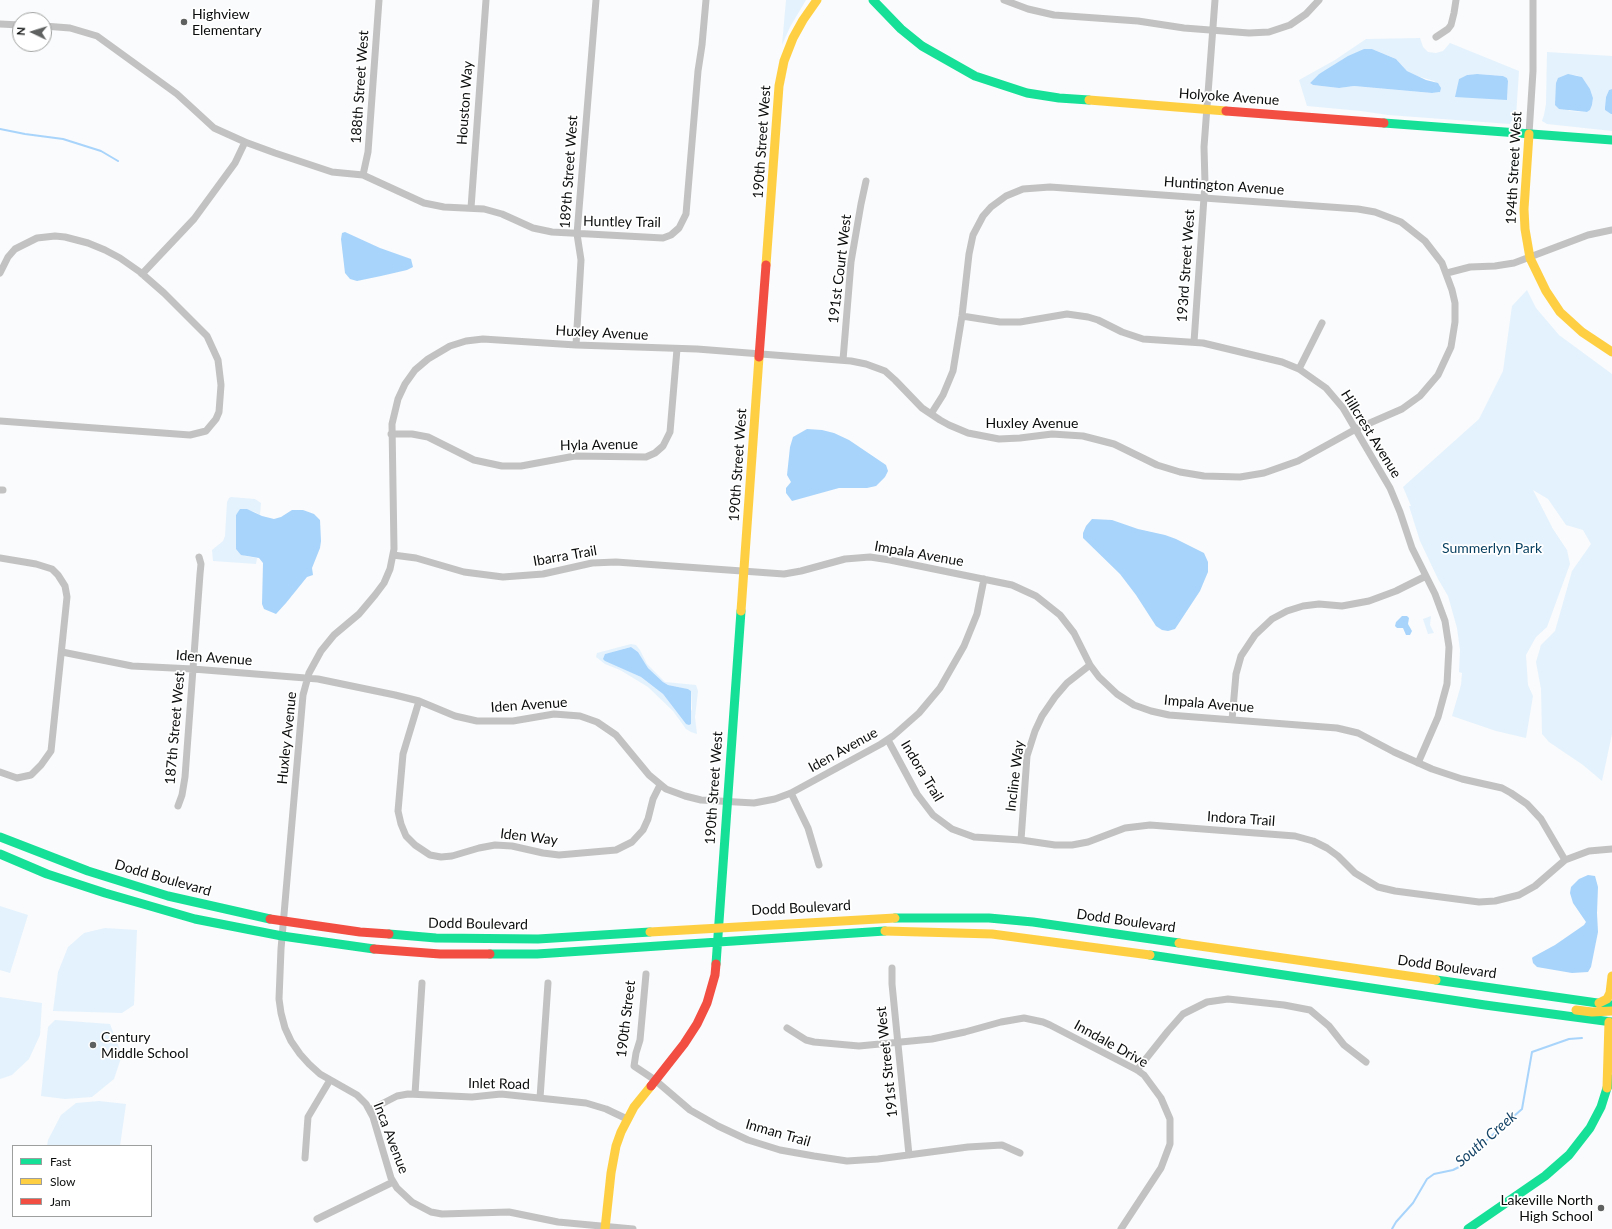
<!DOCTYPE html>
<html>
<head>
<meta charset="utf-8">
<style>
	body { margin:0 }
	#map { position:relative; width:1612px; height:1229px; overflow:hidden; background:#fafbfc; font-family:Lato,sans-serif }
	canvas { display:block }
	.legend { position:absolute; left:12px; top:1145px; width:140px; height:72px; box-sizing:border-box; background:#fff; border:1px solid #9d9e9e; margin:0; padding:5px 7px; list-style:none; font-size:12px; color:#0b0c0c }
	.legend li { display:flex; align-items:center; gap:8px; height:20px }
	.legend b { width:20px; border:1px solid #9d9e9e }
	.north { position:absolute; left:12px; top:12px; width:40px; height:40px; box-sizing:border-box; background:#fff; border:1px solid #9d9e9e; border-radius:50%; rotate:274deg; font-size:11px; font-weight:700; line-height:16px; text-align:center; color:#0b0c0c }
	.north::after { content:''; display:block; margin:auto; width:14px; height:18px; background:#5f6060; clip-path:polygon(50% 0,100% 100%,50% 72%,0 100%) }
</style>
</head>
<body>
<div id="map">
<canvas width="1612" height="1229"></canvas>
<ul class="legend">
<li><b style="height:5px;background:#16e098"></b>Fast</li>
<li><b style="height:5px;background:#ffcf43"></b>Slow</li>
<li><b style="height:5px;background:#f24e42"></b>Jam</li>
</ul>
<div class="north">N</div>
</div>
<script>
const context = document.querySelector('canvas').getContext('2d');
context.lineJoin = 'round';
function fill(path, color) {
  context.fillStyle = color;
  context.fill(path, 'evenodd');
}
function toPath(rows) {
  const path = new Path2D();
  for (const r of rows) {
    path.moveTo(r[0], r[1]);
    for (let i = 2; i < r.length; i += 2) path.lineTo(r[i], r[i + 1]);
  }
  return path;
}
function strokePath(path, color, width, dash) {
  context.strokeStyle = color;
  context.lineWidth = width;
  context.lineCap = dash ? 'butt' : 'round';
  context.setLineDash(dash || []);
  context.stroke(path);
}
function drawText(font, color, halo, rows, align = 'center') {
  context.font = font + ' Lato,sans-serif';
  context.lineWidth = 3.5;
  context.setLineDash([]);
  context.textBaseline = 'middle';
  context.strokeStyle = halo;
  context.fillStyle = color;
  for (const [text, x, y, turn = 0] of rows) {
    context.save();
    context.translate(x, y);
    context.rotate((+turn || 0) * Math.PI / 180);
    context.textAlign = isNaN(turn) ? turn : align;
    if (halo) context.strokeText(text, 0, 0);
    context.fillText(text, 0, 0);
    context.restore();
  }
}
fill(toPath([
	[786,0,806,0,790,27,782,45],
	[1420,38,1423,47,1428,52,1436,53,1443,51,1450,43,1519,71,1516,117,1519,120,1511,121,1510,124,1388,115,1361,111,1307,106,1299,80,1335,60,1366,39],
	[1372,49,1396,59,1407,71,1417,76,1434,81,1440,86,1440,92,1432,93,1354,86,1339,88,1313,85,1310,83,1319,74,1332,67],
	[1477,74,1503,76,1507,78,1508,81,1507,100,1458,86,1459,79,1467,75],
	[1547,52,1612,56,1612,89,1609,90,1606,97,1605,107,1605,110,1612,114,1612,131,1547,124,1542,121,1544,115,1546,104],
	[1575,75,1582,77,1590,89,1593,98,1592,105,1590,110,1587,112,1569,111,1556,88,1556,83],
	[1527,290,1536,308,1559,335,1612,374,1612,734,1602,781,1583,765,1549,742,1542,734,1541,689,1536,662,1541,645,1555,631,1572,571,1591,544,1583,530,1566,525,1548,499,1533,490,1553,529,1567,550,1570,564,1547,627,1536,637,1526,655,1528,685,1533,696,1526,738,1496,731,1452,716,1461,685,1462,673,1459,672,1460,650,1457,628,1448,596,1438,579,1420,541,1409,506,1411,506,1403,487,1479,419,1503,371,1512,306],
	[231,497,255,499,261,503,260,515,255,512,243,509,236,515,236,545,245,556,257,558,256,564,213,561,212,550,223,541,225,536,227,502,229,498],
	[1431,616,1430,625,1434,633,1428,634,1423,619],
	[631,644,636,645,640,650,647,664,665,682,696,685,698,691,695,717,697,734,691,732,686,729,673,711,648,687,620,670,605,664,596,657,597,653],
	[631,647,638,652,648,668,663,682,668,685,688,689,691,691,692,709,686,724,663,694,641,677,613,664,605,654],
	[0,906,28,915,10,973,0,970],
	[105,928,137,930,134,1005,122,1013,53,1011,58,972,68,947,84,933],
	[0,997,42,1003,40,1035,29,1059,12,1075,0,1079],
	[55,1020,110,1024,122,1055,114,1079,92,1097,65,1099,41,1096,48,1027],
	[99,1101,126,1104,120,1146,47,1146,48,1140,61,1115,76,1103]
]), '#e4f2fd');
fill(toPath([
	[1364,49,1372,49,1396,59,1407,71,1426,80,1438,83,1441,88,1440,92,1432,93,1354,86,1339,88,1313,85,1310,83,1319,74,1348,56],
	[1477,74,1503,76,1507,78,1508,81,1507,100,1455,97,1459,79,1467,75],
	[1568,74,1582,77,1590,89,1593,98,1592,105,1590,110,1587,112,1559,109,1555,105,1556,83,1558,78],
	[1612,89,1612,114,1611,114,1605,110,1605,107,1606,97,1609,90],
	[345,232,380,248,411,259,413,267,407,270,381,276,357,281,350,279,345,273,341,239,342,233],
	[807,429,822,430,834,433,849,440,886,465,888,471,885,477,876,486,867,488,839,488,792,501,786,493,786,488,791,482,787,475,790,447,793,437],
	[240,509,247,509,262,516,274,519,281,517,292,510,303,510,314,514,320,520,321,541,320,548,312,568,313,575,307,577,286,603,276,614,264,609,262,604,263,563,259,558,241,555,236,549,236,515],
	[1092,519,1112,520,1138,529,1165,535,1176,539,1204,553,1208,562,1208,572,1205,579,1200,591,1175,629,1168,631,1162,630,1156,626,1136,595,1120,574,1083,538,1083,533,1086,526],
	[1402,616,1407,616,1409,618,1408,624,1412,631,1410,635,1406,635,1403,628,1397,628,1395,626,1396,622],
	[631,647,638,652,648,668,663,682,668,685,688,689,691,691,691,724,689,725,686,724,663,694,641,677,605,661,603,659,605,654],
	[1588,875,1595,876,1598,887,1597,913,1598,932,1591,967,1588,972,1572,973,1537,967,1533,963,1532,958,1533,957,1555,945,1584,925,1586,922,1573,903,1570,893,1571,887,1579,879]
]), '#a8d4fb');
strokePath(toPath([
	[0,129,25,134,63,139,101,151,118,161],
	[1392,1229,1396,1222,1413,1203,1427,1179,1434,1174,1453,1170,1461,1166,1479,1147,1522,1109,1532,1052,1569,1039,1582,1038]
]), '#a8d4fb', 2);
strokePath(toPath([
	[1004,0,1028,9,1054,15,1138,21,1184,28,1249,33,1269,32,1290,25,1306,14,1319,0],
	[0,24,20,25],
	[44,26,70,28,97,36,177,94,214,128,245,142,275,153,332,172,363,175,424,203,444,207,484,209,502,214,533,228,552,232,663,238,671,235,679,228,686,214,698,71,702,45,706,0],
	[1436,37,1448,29,1451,25,1454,13,1456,0],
	[1529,134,1533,71,1533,0],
	[363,175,368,152,379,0],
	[471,208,486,0],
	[0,273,8,257,15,249,37,238,55,236,65,237,88,243,105,250,120,258,140,272,164,293,207,336,218,360,221,385,219,412,216,419,206,431,190,435,0,421],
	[1447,273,1470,267,1495,266,1514,263,1588,235,1612,230],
	[142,274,194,219,235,163,245,142],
	[962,316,1000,322,1020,322,1067,314,1088,317,1098,320,1122,332,1143,339,1203,343,1282,362,1299,369,1326,388,1343,408,1390,488,1400,512,1412,548,1435,594,1445,621,1449,647,1447,684,1438,717,1418,763],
	[1194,342,1205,183,1204,147,1215,0],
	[576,345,581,260,577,234,596,0],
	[843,360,851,262,861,204,866,181],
	[1299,369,1322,323],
	[391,434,412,434,428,437,474,460,502,466,521,466,575,456,646,457,655,453,663,446,670,432,677,349],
	[0,490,3,490],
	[393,555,416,558,464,572,503,577,543,574,592,563,616,562,784,574,801,571,845,559,870,557,890,560,1012,585,1036,596,1060,615,1074,633,1090,665,1099,677,1117,694,1134,705,1151,711,1169,715,1337,728,1358,733,1394,752,1432,769,1462,779,1502,788,1511,793,1527,804,1541,819,1565,860],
	[0,558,36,564,52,569,58,575,65,586,67,597,51,751,41,765,31,775,17,778,0,772],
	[62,652,132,666,193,669,318,679,395,695,419,701,455,716,477,721,513,721,554,714,580,716,597,722,616,735,649,775,666,789,685,796,701,800,754,803,775,799,791,793,881,744,893,736,919,713,940,688,964,646,977,614,984,579],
	[419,701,403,754,398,811,401,824,406,836,415,845,430,855,441,857,452,856,479,848,495,845,512,846,543,853,559,855,616,850,632,842,643,830,648,819,653,799,660,785],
	[1232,720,1236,674,1241,656,1255,635,1272,619,1287,611,1303,606,1319,604,1342,606,1369,601,1396,591,1426,576],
	[888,740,917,794,933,815,952,829,974,837,1021,840,1055,845,1072,845,1088,842,1125,828,1150,825,1295,836,1313,841,1327,848,1338,856,1355,873,1378,887,1395,891,1479,902,1495,901,1519,895,1535,886,1565,860,1589,851,1612,849],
	[791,793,808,828,819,865],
	[178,806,182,795,185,777,200,574,201,564,199,557],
	[1021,840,1027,756,1035,731,1042,716,1055,697,1067,683,1090,665],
	[892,968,892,984,909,1155],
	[646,974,640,1040,636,1053,634,1066,655,1080,690,1110,718,1126,748,1140,780,1150,814,1156,847,1161,878,1159,968,1147,1002,1145,1020,1153],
	[787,1028,806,1040,814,1042,859,1046,932,1039,965,1032,1001,1022,1024,1018,1043,1022,1050,1025,1137,1070,1144,1075,1161,1098,1170,1119,1170,1144,1161,1168,1121,1229],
	[1137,1070,1168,1031,1183,1014,1207,1002,1228,999,1284,1005,1310,1010,1329,1026,1344,1045,1366,1062],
	[415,1094,422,983],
	[540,1098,548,983],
	[370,1110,397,1096,408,1094,472,1097,501,1094,586,1103,606,1109,627,1119],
	[305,1158,308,1117,330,1080],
	[317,1219,393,1182],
	[633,1229,558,1222,509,1212,442,1214,431,1212,412,1202,397,1188,391,1178,373,1117,366,1104,357,1095,320,1074,309,1064,300,1054,291,1041,285,1028,281,1013,279,999,281,949,303,695,309,673,321,651,334,635,359,614,375,595,384,583,390,569,394,549,392,424,398,399,405,384,415,370,428,359,450,346,466,341,483,339,576,345,697,349,851,361,866,364,885,371,895,380,922,408,940,420,949,425,968,433,999,439,1020,438,1052,434,1083,436,1114,444,1157,465,1180,472,1204,476,1240,477,1264,473,1298,461,1356,429,1402,409,1420,396,1438,375,1451,347,1455,322,1455,303,1452,290,1442,263,1425,241,1401,222,1375,212,1358,209,1050,187,1023,189,1006,196,991,207,983,216,973,235,969,254,962,316,953,371,943,395,931,414]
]), '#c3c2c2', 7);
strokePath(toPath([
	[873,0,901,29,922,46,975,76,1027,93,1059,98,1089,100],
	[1384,123,1612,140],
	[0,837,88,871,168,896,270,919],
	[0,854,47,874,105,893,195,919,282,936,374,949],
	[895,918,989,918,1033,922,1179,943],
	[389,934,436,938,538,939,650,932],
	[490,954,537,954,885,931],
	[1150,955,1485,1005,1612,1022],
	[716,964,741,611],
	[1436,980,1612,1005],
	[1468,1229,1545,1176,1569,1155,1590,1128,1601,1107,1607,1088,1612,1079]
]), '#16e098', 9);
strokePath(toPath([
	[1089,100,1226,111],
	[1529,134,1524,209,1525,229,1530,258,1546,291,1560,312,1582,332,1612,352],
	[766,265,779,86,784,61,793,38,803,20,817,0],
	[741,611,759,357],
	[885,931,992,934,1150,955],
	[650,932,895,918],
	[1179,943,1436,980],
	[1599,1003,1607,999,1610,993,1612,976],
	[1576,1010,1592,1012,1612,1011],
	[1607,1088,1609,1022],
	[605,1229,611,1173,616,1146,621,1132,634,1107,651,1086]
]), '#ffcf43', 9);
strokePath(toPath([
	[1226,111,1384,123],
	[759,357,766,265],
	[270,919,360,932,389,934],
	[374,949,440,954,490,954],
	[651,1086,684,1044,697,1024,707,1003,715,975,716,964]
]), '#f24e42', 9);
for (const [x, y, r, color] of [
	[184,22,4,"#5f6060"],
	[93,1045,4,"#5f6060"],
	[1601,1208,4,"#5f6060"]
]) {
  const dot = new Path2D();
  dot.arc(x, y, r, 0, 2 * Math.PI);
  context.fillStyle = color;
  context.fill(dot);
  strokePath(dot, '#fff', 1.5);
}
drawText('14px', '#0b0c0c', '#fff', [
	["Highview",192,14],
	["Elementary",192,30],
	["Century",101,1037],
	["Middle School",101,1053],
	["Lakeville North",1593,1200,"right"],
	["High School",1593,1216,"right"]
], 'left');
drawText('14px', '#0b0c0c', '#fff', [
	["188th Street West",360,87,-86],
	["Holyoke Avenue",1229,97,4],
	["Houston Way",465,103,-86],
	["190th Street West",762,142,-86],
	["194th Street West",1514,168,-87],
	["189th Street West",569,172,-86],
	["Huntington Avenue",1224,186,4],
	["Huntley Trail",622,222,1],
	["193rd Street West",1186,266,-86],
	["191st Court West",840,269,-83],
	["Huxley Avenue",602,333,3],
	["Huxley Avenue",1032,423],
	["Hillcrest Avenue",1371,434,58],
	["Hyla Avenue",599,445,-1],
	["190th Street West",738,465,-86],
	["Impala Avenue",919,554,10],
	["Ibarra Trail",565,556,-10],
	["Iden Avenue",214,658,4],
	["Impala Avenue",1209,704,5],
	["Iden Avenue",529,705,-4],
	["187th Street West",175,728,-85],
	["Huxley Avenue",287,738,-84],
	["Iden Avenue",843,750,-29],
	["Indora Trail",922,771,59],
	["Incline Way",1015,776,-83],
	["190th Street West",714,788,-86],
	["Indora Trail",1241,819,4],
	["Iden Way",529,837,7],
	["Dodd Boulevard",163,878,16],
	["Dodd Boulevard",801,908,-3],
	["Dodd Boulevard",1126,921,8],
	["Dodd Boulevard",478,924,1],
	["Dodd Boulevard",1447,967,8],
	["190th Street",626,1019,-83],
	["Inndale Drive",1111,1044,29],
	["191st Street West",887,1062,-96],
	["Inlet Road",499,1084,1],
	["Inman Trail",778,1133,16],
	["Inca Avenue",391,1138,69]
]);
drawText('14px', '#053e5f', '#fff', [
	["Summerlyn Park",1492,548]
]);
drawText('italic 15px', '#154467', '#fff', [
	["South Creek",1486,1139,-41]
]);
</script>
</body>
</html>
